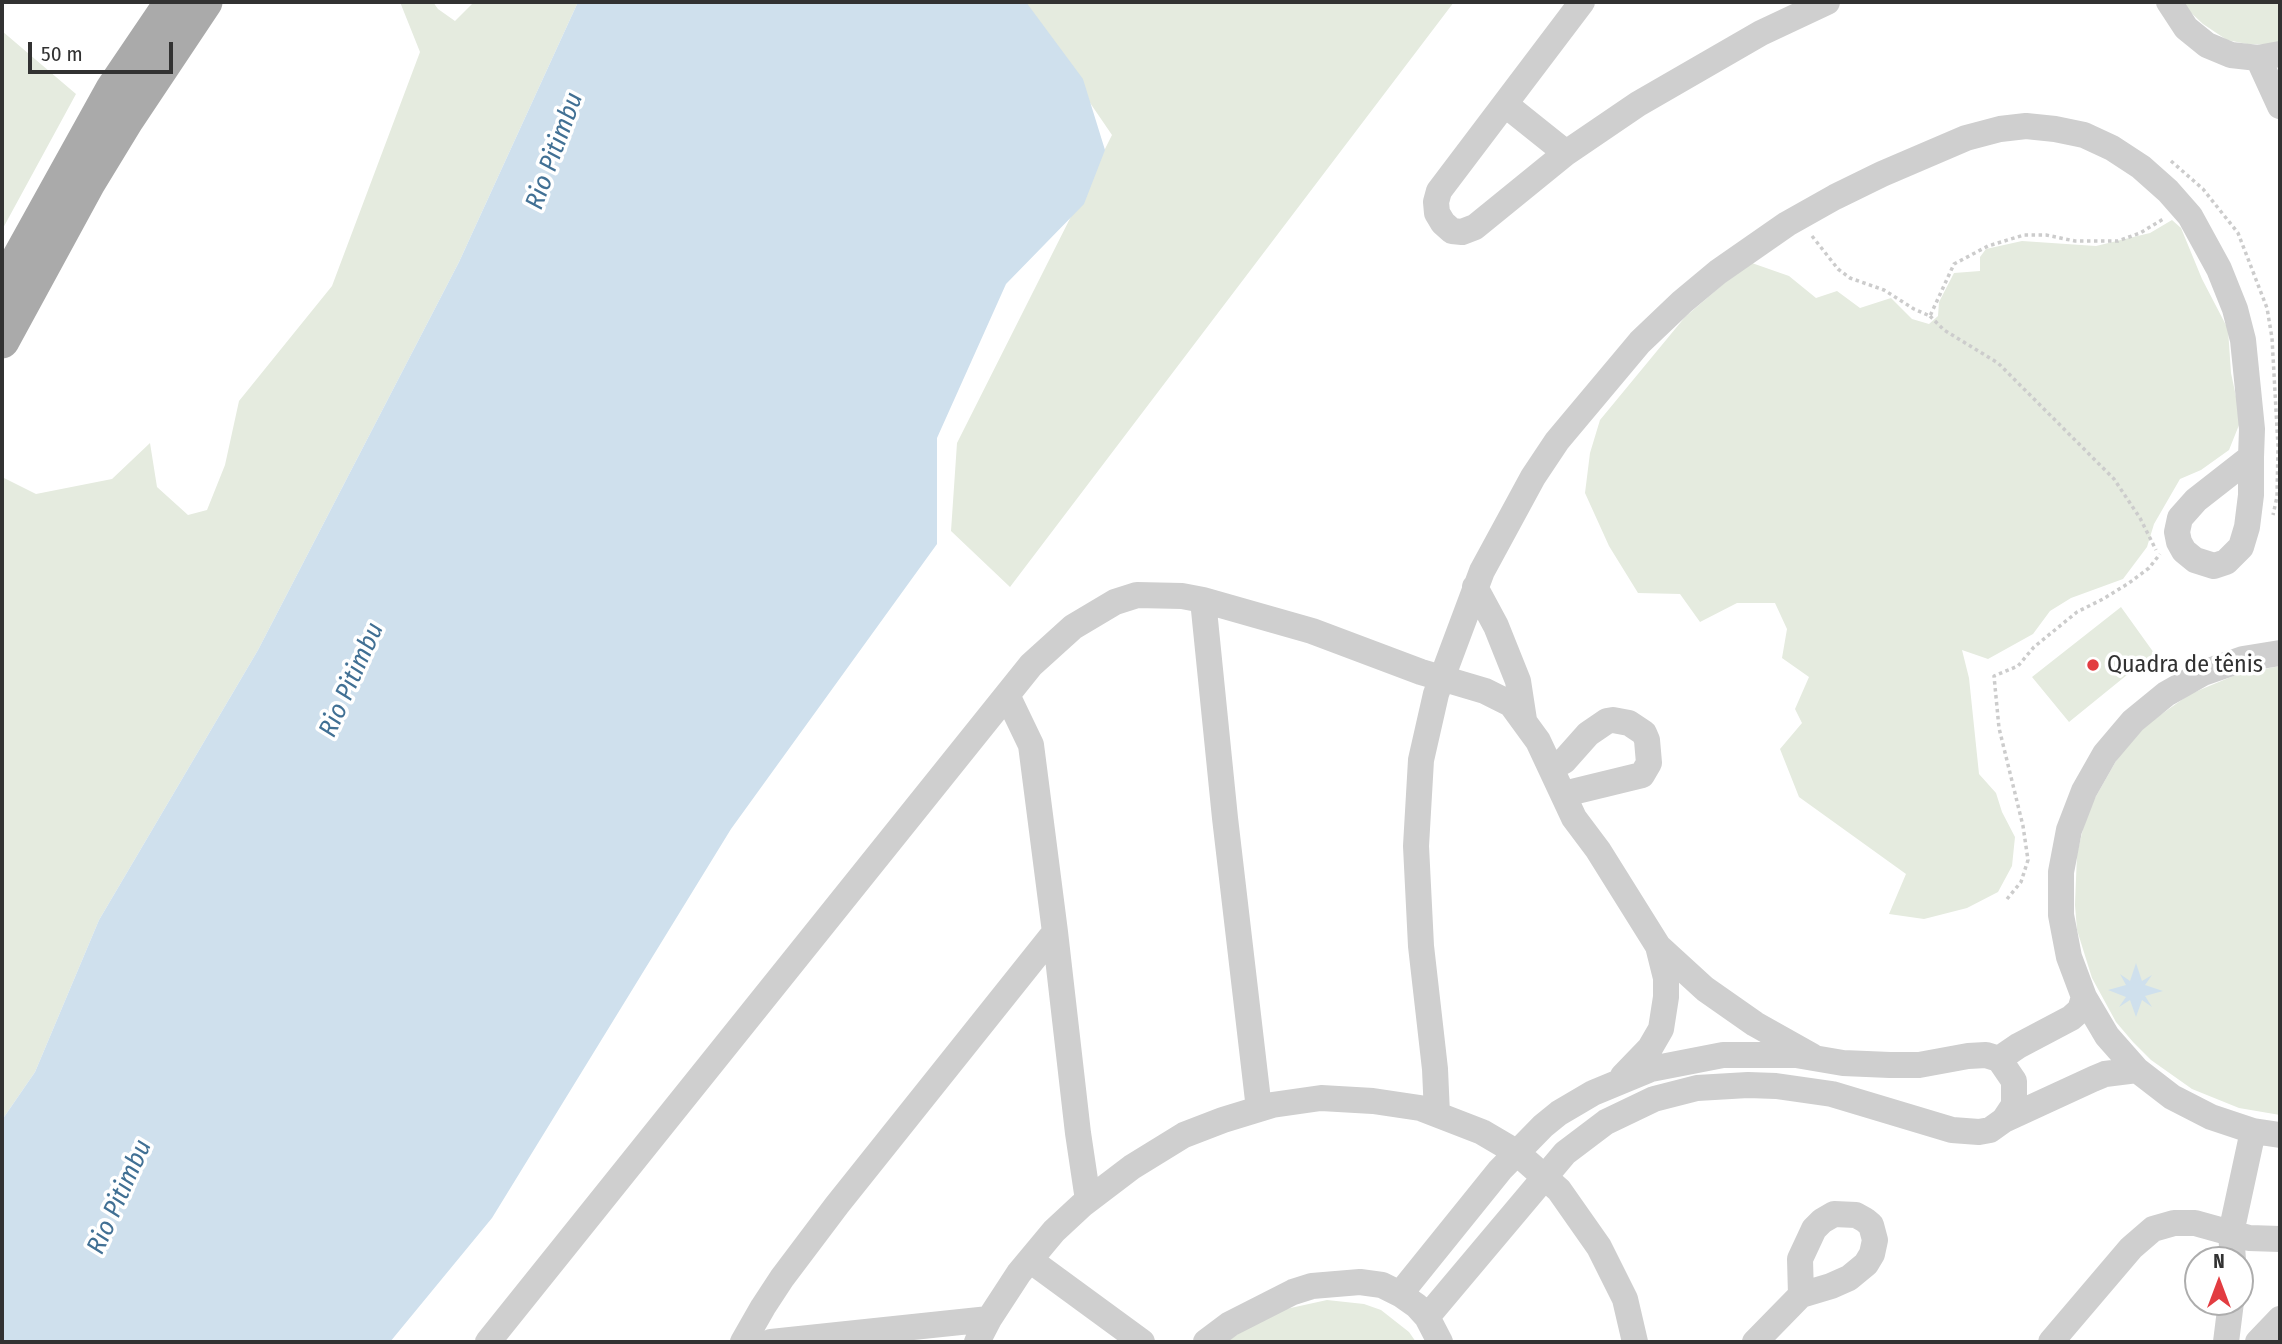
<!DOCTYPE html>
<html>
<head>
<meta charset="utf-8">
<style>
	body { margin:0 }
	#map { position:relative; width:2282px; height:1344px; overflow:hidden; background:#fff; font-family:"Fira Sans Condensed",sans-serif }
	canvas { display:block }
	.frame { position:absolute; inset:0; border:4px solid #323232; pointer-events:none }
	.north { position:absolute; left:2184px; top:1246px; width:70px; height:70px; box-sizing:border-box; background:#fff; border:2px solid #adadad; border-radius:50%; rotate:0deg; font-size:19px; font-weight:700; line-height:28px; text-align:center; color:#323232 }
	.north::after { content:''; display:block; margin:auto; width:24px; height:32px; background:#e23c41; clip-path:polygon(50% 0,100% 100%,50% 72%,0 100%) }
	.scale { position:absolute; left:28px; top:42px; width:145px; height:32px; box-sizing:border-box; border:4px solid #323232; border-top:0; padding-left:9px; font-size:21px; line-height:24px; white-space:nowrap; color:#323232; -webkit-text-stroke:5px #fff; paint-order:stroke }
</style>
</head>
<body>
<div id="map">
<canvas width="2282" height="1344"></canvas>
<div class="frame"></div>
<div class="north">N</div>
<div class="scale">50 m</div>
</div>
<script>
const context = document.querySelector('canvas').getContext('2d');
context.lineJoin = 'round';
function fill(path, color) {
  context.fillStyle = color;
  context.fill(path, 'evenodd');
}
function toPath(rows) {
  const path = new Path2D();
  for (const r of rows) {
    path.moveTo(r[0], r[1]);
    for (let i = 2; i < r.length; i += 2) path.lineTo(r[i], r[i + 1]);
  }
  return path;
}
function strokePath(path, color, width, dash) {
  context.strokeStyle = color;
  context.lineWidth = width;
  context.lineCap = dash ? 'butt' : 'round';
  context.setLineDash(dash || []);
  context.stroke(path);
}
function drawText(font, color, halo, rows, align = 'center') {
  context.font = font + ' "Fira Sans Condensed",sans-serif';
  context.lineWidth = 7;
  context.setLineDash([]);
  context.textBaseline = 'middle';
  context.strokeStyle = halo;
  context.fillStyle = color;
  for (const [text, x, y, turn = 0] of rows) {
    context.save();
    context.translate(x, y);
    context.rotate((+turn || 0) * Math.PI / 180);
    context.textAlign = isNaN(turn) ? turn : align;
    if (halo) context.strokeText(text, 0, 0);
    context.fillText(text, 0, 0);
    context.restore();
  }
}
fill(toPath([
	[400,2,433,2,438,9,455,21,474,2,578,2,459,262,258,650,99,920,35,1072,2,1120,2,477,36,494,112,479,150,443,157,487,188,515,207,510,225,465,239,401,332,286,420,52],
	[1021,2,1454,2,1010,587,951,531,957,443,1112,135],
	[2183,2,2280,2,2280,41,2273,45,2247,44,2227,40,2203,24,2187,9],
	[2,31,76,94,2,230],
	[2172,220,2181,228,2202,279,2228,329,2231,373,2241,420,2229,450,2201,470,2180,479,2154,524,2147,547,2123,579,2071,598,2050,611,2033,634,1988,659,1962,650,1969,678,1979,774,1996,793,2002,812,2015,837,2012,866,1998,892,1967,908,1924,919,1889,914,1906,874,1799,797,1780,749,1802,723,1795,709,1809,677,1782,658,1787,629,1775,603,1737,603,1700,622,1680,594,1638,593,1609,546,1585,493,1590,453,1600,420,1685,317,1749,262,1789,276,1816,298,1837,291,1860,308,1891,298,1912,319,1929,324,1938,316,1939,302,1954,273,1980,271,1980,257,1986,249,2022,241,2096,246,2150,233],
	[2121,607,2154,653,2069,722,2032,677],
	[2280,666,2280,1115,2239,1108,2192,1089,2151,1060,2133,1042,2116,1022,2092,978,2077,930,2075,905,2077,854,2083,829,2091,805,2116,761,2131,741,2149,723,2190,694,2238,674],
	[1327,1300,1364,1304,1381,1310,1409,1332,1416,1342,1227,1342,1245,1329,1286,1309]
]), '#e5ebdf');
fill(toPath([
	[578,2,1026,2,1083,79,1105,150,1084,204,1006,284,937,438,937,544,731,829,492,1218,390,1342,2,1342,2,1120,35,1072,99,920,258,650,459,262],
	[2136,963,2142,981,2152,975,2145,985,2163,991,2145,996,2152,1007,2142,1000,2136,1017,2130,1000,2119,1007,2126,997,2108,990,2126,985,2120,974,2130,981]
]), '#cfe0ed');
strokePath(toPath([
	[2171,161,2203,189,2238,233,2267,308,2272,338,2278,446,2277,497,2273,515],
	[1812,236,1838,269,1850,278,1884,290,1914,309,1930,316,1954,264,1988,246,2024,235,2046,235,2075,241,2118,241,2140,233,2165,218],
	[1930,316,1944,330,1998,363,2114,479,2140,518,2156,550],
	[2007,899,2021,882,2028,860,2023,826,1999,728,1994,676,2018,666,2034,647,2077,612,2103,599,2129,583,2149,568,2160,554]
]), '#ccc', 3.5, [3.5, 3.5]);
strokePath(toPath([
	[1582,2,1439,191,1436,202,1437,213,1443,223,1452,231,1462,232,1475,227,1566,153,1638,104,1761,33,1827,2],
	[2169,2,2186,28,2207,45,2231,55,2258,58,2280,54],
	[2258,58,2280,106],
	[1506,105,1566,153],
	[1475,587,1496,626,1518,681,1524,720],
	[1203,600,1225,818,1259,1109],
	[2280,653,2243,659,2203,673,2166,694,2133,721,2105,754,2084,791,2069,830,2061,872,2061,915,2069,957,2084,997,2107,1036,2137,1070,2172,1097,2211,1117,2253,1131,2280,1135],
	[1007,695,1031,745,1055,932,1078,1133,1088,1200],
	[1551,768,1564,761,1588,734,1607,721,1613,720,1629,723,1644,733,1647,740,1649,763,1642,775,1564,794],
	[1999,1059,2018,1046,2071,1018,2080,1010,2084,997],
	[1623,1076,1650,1048,1661,1029,1666,997,1666,978,1658,946],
	[1437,1114,1435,1069,1421,946,1416,846,1421,760,1436,694,1482,571,1533,477,1557,441,1640,342,1682,302,1718,272,1787,224,1835,197,1882,174,1966,138,2000,129,2026,126,2055,129,2084,135,2112,148,2141,167,2168,191,2190,216,2219,269,2235,309,2243,340,2252,429,2251,457,2251,495,2247,527,2241,547,2226,562,2214,566,2195,560,2184,551,2179,542,2177,532,2180,518,2196,500,2251,457],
	[2004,1120,2093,1079,2105,1074,2137,1070],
	[1030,1260,1142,1342],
	[2233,1260,2231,1233,2253,1131],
	[1400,1294,1500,1170,1543,1126,1559,1113,1593,1093,1651,1069,1723,1055,1796,1055,1843,1063,1890,1065,1919,1065,1968,1056,1986,1055,1999,1059,2014,1081,2014,1105,2004,1120,1990,1130,1979,1132,1952,1130,1832,1094,1776,1086,1748,1085,1697,1088,1654,1099,1606,1122,1565,1153,1427,1317],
	[488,1342,1031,665,1073,627,1115,602,1137,595,1182,596,1203,600,1312,631,1421,672,1485,691,1511,704,1538,741,1574,818,1598,850,1658,946,1705,989,1755,1024,1812,1056],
	[743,1342,763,1307,782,1278,837,1205,1055,932],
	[771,1342,989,1319],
	[977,1342,989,1319,1019,1273,1054,1231,1082,1205,1132,1167,1184,1135,1223,1120,1272,1105,1321,1098,1373,1101,1420,1108,1482,1132,1516,1152,1559,1190,1599,1247,1625,1299,1635,1342],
	[1206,1342,1230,1324,1293,1292,1312,1286,1360,1282,1382,1285,1400,1294,1417,1306,1427,1317,1440,1342],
	[1755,1342,1801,1295,1831,1286,1849,1278,1866,1264,1872,1254,1875,1240,1871,1225,1865,1220,1856,1215,1834,1214,1822,1221,1814,1229,1800,1259,1801,1295],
	[2051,1342,2131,1248,2153,1229,2174,1223,2195,1223,2249,1238,2280,1239],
	[2226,1342,2231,1302],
	[2258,1342,2280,1319]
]), '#cfcfcf', 26);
strokePath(toPath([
	[2,289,113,89,172,2],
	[2,341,88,183,127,119,205,2]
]), '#aaa', 35);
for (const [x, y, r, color] of [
	[2093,665,7,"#e23c41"]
]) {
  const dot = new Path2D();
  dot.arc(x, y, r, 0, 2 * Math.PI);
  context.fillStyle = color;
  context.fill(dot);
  strokePath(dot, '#fff', 2.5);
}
drawText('24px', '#323232', '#fff', [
	["Quadra de tênis",2107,665]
], 'left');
drawText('italic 26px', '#417094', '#fff', [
	["Rio Pitimbu",555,151,-70],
	["Rio Pitimbu",352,680,-66],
	["Rio Pitimbu",120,1197,-66]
]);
</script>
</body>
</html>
